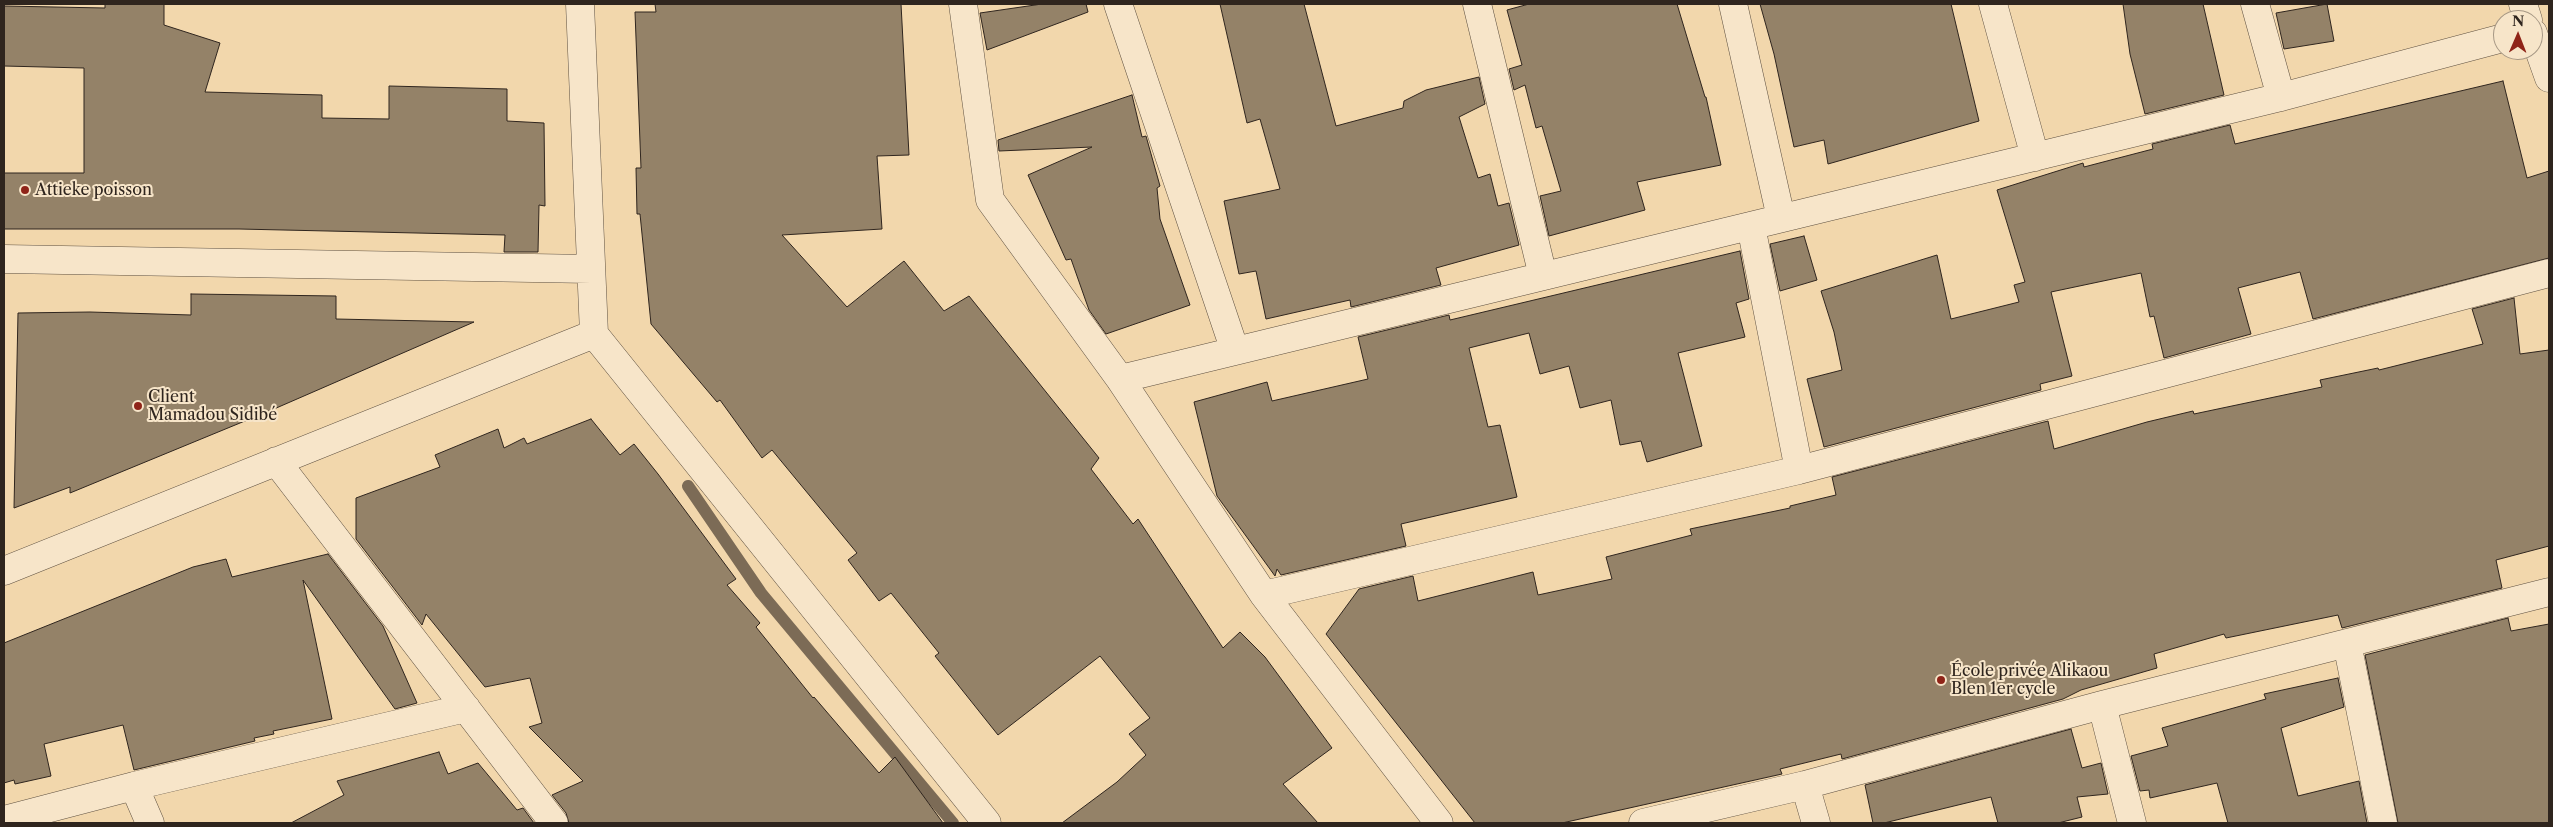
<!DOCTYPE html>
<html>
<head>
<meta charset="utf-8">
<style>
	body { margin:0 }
	#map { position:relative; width:2553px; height:827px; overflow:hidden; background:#f2d7ac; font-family:"Libre Caslon Text",serif }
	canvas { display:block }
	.frame { position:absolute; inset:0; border:5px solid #2f251e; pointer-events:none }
	.north { position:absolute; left:2493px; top:10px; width:50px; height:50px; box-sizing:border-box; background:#f7e5c9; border:1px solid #a79885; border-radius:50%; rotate:1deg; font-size:14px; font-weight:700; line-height:20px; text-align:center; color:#2f251e }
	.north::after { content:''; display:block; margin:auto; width:18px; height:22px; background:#8f2418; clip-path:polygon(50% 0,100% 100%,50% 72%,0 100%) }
</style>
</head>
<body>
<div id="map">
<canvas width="2553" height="827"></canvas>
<div class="frame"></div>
<div class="north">N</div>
</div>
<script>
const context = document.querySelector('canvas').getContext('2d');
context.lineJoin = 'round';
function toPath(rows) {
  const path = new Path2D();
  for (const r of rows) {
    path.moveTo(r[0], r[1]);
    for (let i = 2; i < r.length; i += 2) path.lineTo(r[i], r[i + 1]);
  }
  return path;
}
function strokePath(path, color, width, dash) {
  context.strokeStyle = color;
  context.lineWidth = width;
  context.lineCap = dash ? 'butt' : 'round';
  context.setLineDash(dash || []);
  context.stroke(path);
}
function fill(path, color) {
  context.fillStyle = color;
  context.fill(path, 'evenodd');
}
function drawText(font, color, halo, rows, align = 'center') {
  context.font = font + ' "Libre Caslon Text",serif';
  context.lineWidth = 4;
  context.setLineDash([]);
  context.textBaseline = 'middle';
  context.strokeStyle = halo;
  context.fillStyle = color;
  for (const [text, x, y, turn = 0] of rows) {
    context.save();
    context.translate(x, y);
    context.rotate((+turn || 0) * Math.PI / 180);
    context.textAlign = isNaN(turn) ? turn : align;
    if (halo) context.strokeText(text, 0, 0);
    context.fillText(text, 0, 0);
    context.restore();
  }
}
strokePath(toPath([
	[688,486,761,593,953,823]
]), '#7c6b56', 12);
const building = toPath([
	[105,4,164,4,164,25,220,43,205,92,322,95,322,118,389,119,389,86,507,89,507,121,544,123,545,206,539,205,538,252,504,252,505,235,239,229,4,229,4,173,84,173,84,68,4,66,4,6,105,8,105,4],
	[655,4,901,4,909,155,877,156,882,229,782,235,847,307,904,261,944,311,969,296,1099,458,1091,469,1133,524,1138,519,1223,648,1240,632,1265,657,1332,748,1283,784,1318,823,1062,823,1117,782,1146,755,1129,734,1150,718,1100,656,998,735,935,656,939,653,891,593,879,601,848,560,857,553,772,450,762,458,720,400,717,402,651,324,640,214,637,214,636,168,641,168,635,12,656,12,655,4],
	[1042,4,1086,4,1088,12,987,50,980,13,1042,4],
	[1220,4,1304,4,1336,126,1403,108,1404,101,1426,90,1479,77,1485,104,1459,117,1478,178,1490,174,1498,206,1509,203,1519,245,1436,268,1441,285,1351,307,1350,300,1266,319,1256,271,1239,274,1224,201,1280,189,1260,119,1247,123,1220,4],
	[1529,4,1677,4,1705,97,1706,97,1721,165,1637,182,1645,210,1549,236,1540,196,1561,191,1542,126,1536,128,1525,85,1514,90,1509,69,1522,65,1507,10,1529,4],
	[1760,4,1951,4,1979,121,1828,164,1824,140,1794,147,1774,54,1760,4],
	[2123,4,2203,4,2224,95,2145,114,2130,54,2123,4],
	[2327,4,2334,41,2284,49,2276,13,2327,4],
	[2503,81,2527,178,2549,171,2549,258,2313,319,2300,272,2238,288,2251,334,2164,358,2154,316,2150,317,2141,273,2051,292,2072,376,2040,384,2041,390,1824,447,1807,379,1842,370,1834,332,1821,291,1937,255,1951,319,2019,302,2014,285,2025,282,1997,190,2083,163,2084,167,2153,149,2152,144,2230,125,2235,144,2503,81],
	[1132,95,1142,137,1146,136,1160,186,1157,188,1160,219,1190,305,1106,334,1089,310,1071,259,1066,260,1028,175,1092,147,999,151,998,140,1132,95],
	[1804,236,1817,280,1780,291,1770,244,1804,236],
	[1740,251,1749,299,1736,303,1745,337,1678,353,1702,446,1647,462,1641,441,1620,445,1611,400,1580,408,1569,366,1540,374,1529,333,1469,348,1488,427,1500,425,1517,497,1401,524,1406,546,1281,575,1277,569,1275,576,1217,496,1194,402,1267,382,1272,401,1368,379,1358,337,1449,315,1450,320,1740,251],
	[191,294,336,296,336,319,474,322,274,409,70,493,70,487,14,508,18,313,90,312,191,315,191,294],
	[2514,298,2520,354,2549,350,2549,546,2496,560,2502,588,2342,628,2338,615,2226,638,2224,634,2154,654,2157,668,2081,690,2063,699,1842,759,1841,754,1780,769,1782,774,1562,823,1475,823,1326,634,1359,589,1413,576,1418,601,1533,572,1538,595,1612,579,1606,557,1692,535,1690,529,1790,508,1790,506,1836,495,1832,477,2048,421,2054,449,2147,422,2193,411,2194,414,2322,387,2320,380,2378,368,2379,370,2483,344,2472,309,2514,298],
	[591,419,620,455,634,444,658,474,736,579,727,585,760,623,756,627,813,698,814,697,879,773,895,757,943,823,569,823,566,813,552,795,583,781,529,727,542,723,530,678,485,687,426,614,422,625,356,539,356,498,440,467,435,455,498,429,504,448,524,438,527,444,591,419],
	[328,554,383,626,417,703,395,709,303,580,332,719,273,731,274,734,254,738,255,741,134,770,123,725,44,744,51,776,15,784,14,780,4,783,4,643,193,567,226,559,232,577,328,554],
	[2508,618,2511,631,2549,624,2549,823,2398,823,2365,655,2508,618],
	[2338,678,2344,707,2281,728,2298,796,2359,781,2367,823,2228,823,2217,783,2150,798,2149,790,2140,791,2131,756,2168,746,2162,728,2266,699,2264,694,2338,678],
	[2071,729,2082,768,2101,763,2108,794,2077,797,2082,817,2058,823,1998,823,1991,797,1884,823,1873,823,1865,785,2071,729],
	[439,752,448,774,478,763,517,810,523,808,534,823,291,823,344,795,337,781,439,752]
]);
fill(building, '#948268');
strokePath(building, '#2f251e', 1);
const minor = toPath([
	[580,4,594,334,987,823],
	[963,4,990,200,1120,379,1264,595,1439,823],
	[1118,4,1235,351],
	[1477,4,1543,276],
	[1733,4,1781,218],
	[1993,4,2035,157],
	[2255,4,2281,97],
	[2523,4,2528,20],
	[2533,33,2549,78],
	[1751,226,1799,470],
	[4,259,591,269],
	[1120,379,2281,97,2503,38],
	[276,461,554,823],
	[4,571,594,334],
	[1264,595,1799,470,2549,273],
	[2347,643,2383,823],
	[2102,705,2132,823],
	[1805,785,1816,823],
	[134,786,150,823],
	[4,820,134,786,466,708],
	[1643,823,1805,785,2102,705,2549,592]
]);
strokePath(minor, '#605242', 29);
strokePath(minor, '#f7e5c9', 28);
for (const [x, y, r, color] of [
	[25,190,5,"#8f2418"],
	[138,406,5,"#8f2418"],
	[1941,680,5,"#8f2418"]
]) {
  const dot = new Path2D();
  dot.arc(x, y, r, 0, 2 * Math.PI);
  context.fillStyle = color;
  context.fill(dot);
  strokePath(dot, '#f7e5c9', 2);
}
drawText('16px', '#2f251e', '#f7e5c9', [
	["Attieke poisson",35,190],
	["Client",148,397],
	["Mamadou Sidibé",148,415],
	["École privée Alikaou",1951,671],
	["Blen 1er cycle",1951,689]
], 'left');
</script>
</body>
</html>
